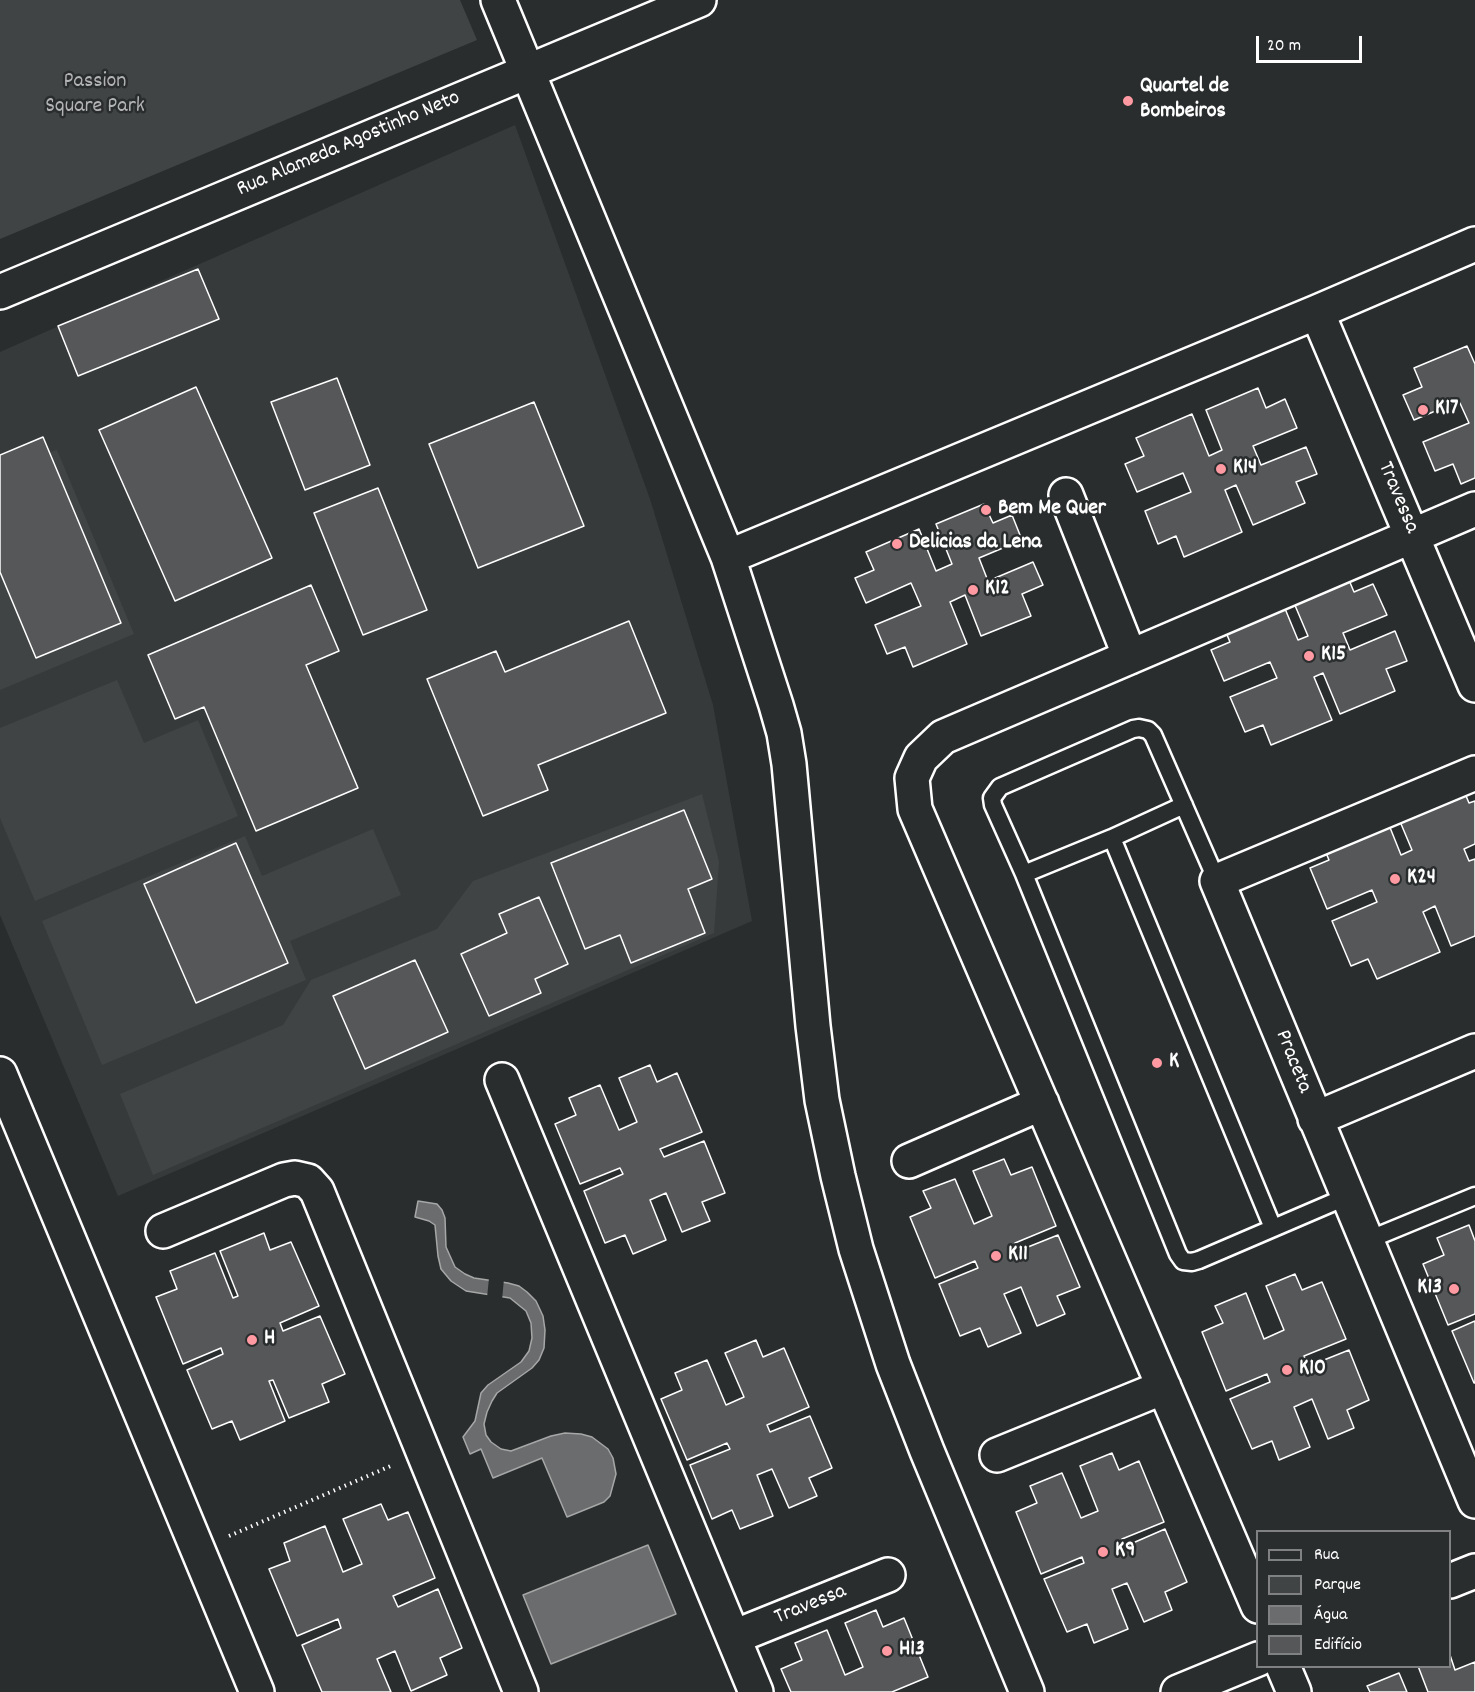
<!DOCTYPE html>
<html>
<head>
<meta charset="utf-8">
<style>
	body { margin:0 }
	#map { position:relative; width:1475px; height:1692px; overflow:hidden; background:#2a2d2e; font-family:Dekko,sans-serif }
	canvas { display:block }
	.legend { position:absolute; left:1256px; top:1530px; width:195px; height:138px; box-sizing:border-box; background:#2a2d2e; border:2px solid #7f8182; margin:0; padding:8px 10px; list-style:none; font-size:18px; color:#fff }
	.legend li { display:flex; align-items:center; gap:12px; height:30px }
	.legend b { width:30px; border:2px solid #7f8182 }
	.scale { position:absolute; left:1256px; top:36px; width:106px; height:27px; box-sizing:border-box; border:3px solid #fff; border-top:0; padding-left:8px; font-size:18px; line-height:21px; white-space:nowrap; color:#fff; -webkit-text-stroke:4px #2a2d2e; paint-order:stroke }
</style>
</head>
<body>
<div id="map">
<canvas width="1475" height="1692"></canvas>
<ul class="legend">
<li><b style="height:8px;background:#2a2d2e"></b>Rua</li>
<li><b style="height:16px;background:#414445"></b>Parque</li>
<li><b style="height:16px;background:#6a6c6d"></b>Água</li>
<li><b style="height:16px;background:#555758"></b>Edifício</li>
</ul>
<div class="scale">20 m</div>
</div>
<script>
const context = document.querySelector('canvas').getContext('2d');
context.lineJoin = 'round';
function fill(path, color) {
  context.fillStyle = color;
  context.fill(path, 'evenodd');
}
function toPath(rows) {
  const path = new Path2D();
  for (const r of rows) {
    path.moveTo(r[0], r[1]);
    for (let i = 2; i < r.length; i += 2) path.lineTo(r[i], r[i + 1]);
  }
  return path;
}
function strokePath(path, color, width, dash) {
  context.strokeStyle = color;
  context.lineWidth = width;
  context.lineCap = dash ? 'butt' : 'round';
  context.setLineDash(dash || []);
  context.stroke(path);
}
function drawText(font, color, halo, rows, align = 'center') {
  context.font = font + ' Dekko,sans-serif';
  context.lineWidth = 5;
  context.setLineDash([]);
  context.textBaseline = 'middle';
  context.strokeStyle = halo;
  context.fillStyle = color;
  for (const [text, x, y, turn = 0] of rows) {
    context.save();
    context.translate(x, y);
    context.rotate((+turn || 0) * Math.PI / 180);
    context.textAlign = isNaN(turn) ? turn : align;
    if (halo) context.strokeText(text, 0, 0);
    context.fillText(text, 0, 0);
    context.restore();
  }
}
fill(toPath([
	[515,125,650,499,713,705,752,921,118,1196,0,915,0,352]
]), '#373a3b');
fill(toPath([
	[0,0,460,0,477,40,0,239],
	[43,437,50,452,57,450,134,634,0,690,0,455],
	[117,680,144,743,198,720,238,816,35,901,0,818,0,728],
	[702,794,719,862,714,933,153,1175,120,1094,283,1025,311,980,437,929,473,881],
	[373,829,401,895,290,941,306,980,102,1065,42,921,245,836,262,876]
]), '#414445');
const water = toPath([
	[418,1201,437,1204,442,1210,445,1218,446,1247,455,1267,465,1274,474,1278,508,1283,519,1286,527,1292,536,1301,543,1316,545,1330,544,1348,539,1360,532,1368,497,1393,492,1401,487,1412,484,1424,486,1435,491,1442,501,1449,511,1451,551,1436,565,1433,581,1434,592,1437,608,1449,613,1458,616,1474,610,1496,604,1502,567,1517,542,1458,493,1478,481,1449,470,1454,463,1437,475,1421,481,1393,488,1385,521,1362,529,1351,532,1338,531,1323,526,1311,510,1298,466,1291,451,1281,441,1269,438,1256,435,1225,429,1221,415,1217,418,1201],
	[648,1545,676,1614,551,1664,523,1595,648,1545]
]);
fill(water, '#6a6c6d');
strokePath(water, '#a6a7a7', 1.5);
fill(toPath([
	[489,1278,504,1279,502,1300,487,1298]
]), '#2a2d2e');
const building = toPath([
	[198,269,219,319,78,376,58,326,198,269],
	[1467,346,1475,364,1475,478,1461,484,1453,464,1435,471,1423,442,1469,423,1459,401,1414,420,1403,395,1422,387,1414,368,1467,346],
	[337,378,370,465,305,490,271,402,337,378],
	[196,387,272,558,175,601,99,430,196,387],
	[1258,388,1266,408,1285,399,1297,428,1253,446,1261,465,1306,447,1317,474,1296,482,1305,503,1253,525,1236,485,1225,490,1242,532,1184,557,1176,536,1158,544,1145,511,1191,492,1183,473,1137,492,1125,464,1144,456,1136,438,1192,414,1209,456,1222,450,1206,410,1258,388],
	[534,402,584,526,478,568,429,444,534,402],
	[43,437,121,623,36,658,0,572,0,455,43,437],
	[378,488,427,610,363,635,314,513,378,488],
	[984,504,993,523,1012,515,1022,540,979,558,988,581,1033,562,1043,585,1022,594,1031,616,981,636,965,595,950,602,967,644,913,667,905,647,887,654,875,625,921,606,911,583,866,603,855,578,874,570,866,552,919,529,936,571,952,564,936,524,984,504],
	[1346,573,1354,592,1373,584,1387,615,1343,633,1350,650,1395,631,1407,661,1386,669,1395,691,1340,714,1323,673,1314,677,1332,720,1271,745,1263,725,1245,732,1230,697,1277,678,1270,662,1224,681,1211,650,1230,642,1222,623,1281,599,1298,640,1308,636,1291,596,1346,573],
	[311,585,339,651,306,665,358,788,256,831,204,707,175,719,148,655,311,585],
	[629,621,666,713,538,765,548,790,483,816,427,679,496,651,505,672,629,621],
	[1461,784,1469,803,1475,801,1475,844,1464,849,1469,861,1475,859,1475,936,1451,946,1435,906,1423,912,1440,952,1377,979,1368,959,1351,966,1332,921,1377,902,1372,890,1327,909,1310,868,1329,860,1321,841,1385,815,1401,855,1412,850,1396,812,1461,784],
	[684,810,712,879,688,889,705,933,631,963,620,935,585,949,551,863,684,810],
	[236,843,288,963,196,1003,144,884,236,843],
	[539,897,568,964,535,979,541,993,489,1016,461,954,507,933,499,914,539,897],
	[415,960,448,1032,365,1069,333,996,415,960],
	[650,1065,657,1082,677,1073,702,1132,660,1149,664,1157,704,1141,725,1193,702,1202,710,1221,682,1232,666,1193,650,1200,666,1240,633,1254,625,1235,605,1243,584,1191,623,1174,620,1168,580,1184,555,1124,576,1115,569,1098,600,1085,619,1130,637,1122,619,1078,650,1065],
	[1004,1159,1011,1175,1032,1167,1056,1226,1015,1243,1018,1251,1058,1235,1080,1287,1057,1296,1065,1314,1037,1326,1021,1287,1004,1294,1021,1333,988,1347,980,1328,960,1336,939,1284,978,1268,975,1261,935,1278,910,1217,931,1208,923,1191,955,1179,974,1224,992,1216,973,1171,1004,1159],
	[1469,1225,1475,1241,1475,1314,1448,1325,1423,1264,1444,1255,1437,1238,1469,1225],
	[264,1233,270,1250,291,1242,319,1306,280,1323,283,1331,320,1316,345,1374,322,1384,329,1402,289,1418,273,1380,269,1381,285,1421,240,1440,232,1421,212,1429,187,1370,223,1354,221,1348,183,1364,156,1297,177,1289,170,1271,215,1253,233,1298,238,1296,220,1251,264,1233],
	[1295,1274,1302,1290,1322,1282,1346,1339,1304,1356,1309,1366,1349,1350,1369,1400,1347,1410,1354,1428,1328,1439,1312,1399,1294,1407,1310,1447,1279,1460,1272,1441,1252,1449,1230,1399,1270,1382,1267,1374,1226,1391,1202,1332,1223,1323,1215,1306,1246,1293,1264,1339,1284,1330,1266,1286,1295,1274],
	[1475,1321,1475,1383,1474,1383,1452,1331,1475,1321],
	[756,1340,763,1357,784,1348,809,1407,767,1425,770,1432,810,1416,832,1468,809,1478,817,1496,789,1508,772,1469,757,1475,773,1516,740,1529,732,1510,712,1519,690,1465,730,1449,727,1443,687,1460,661,1399,682,1390,675,1373,707,1360,726,1405,744,1397,725,1353,756,1340],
	[1112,1453,1119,1470,1139,1461,1164,1522,1122,1539,1126,1546,1165,1529,1187,1582,1165,1592,1172,1610,1144,1622,1127,1583,1112,1589,1128,1629,1094,1643,1087,1624,1067,1632,1044,1579,1084,1563,1082,1557,1041,1574,1016,1512,1037,1503,1030,1486,1062,1473,1081,1518,1098,1511,1080,1466,1112,1453],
	[381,1504,388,1520,408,1512,435,1578,393,1596,398,1607,438,1589,462,1648,440,1658,447,1675,411,1691,395,1651,377,1659,391,1692,322,1692,302,1645,341,1628,338,1619,297,1636,269,1569,290,1561,284,1543,325,1526,343,1572,362,1564,343,1519,381,1504],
	[876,1610,883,1627,904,1618,928,1677,892,1692,791,1692,781,1669,802,1660,795,1643,827,1630,845,1675,863,1667,845,1623,876,1610],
	[1450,1655,1455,1670,1475,1662,1475,1692,1428,1692,1418,1666,1450,1666,1450,1655],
	[1399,1673,1407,1692,1370,1692,1367,1686,1399,1673]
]);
fill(building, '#555758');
strokePath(building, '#fff', 1.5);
const service = toPath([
	[1112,838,1273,1228],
	[1024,874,1112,838,1184,805],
	[1217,881,1153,735,1148,730,1139,728,1133,729,1000,787,992,798,993,805,1024,874,1178,1254,1183,1261,1192,1262,1199,1260,1348,1196],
	[1368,1240,1475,1196]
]);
const minor = toPath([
	[498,0,728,557,776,705,784,733,789,764,813,1026,822,1100,838,1176,856,1249,893,1364,927,1451,1027,1692],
	[0,292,699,0],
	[1317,312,1475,685],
	[1066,495,1130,657],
	[728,557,1317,312,1475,244],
	[1475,773,1217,881,1475,1501],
	[0,1074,257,1692],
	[502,1080,756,1692],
	[1315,1119,1475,1051],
	[909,1161,1042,1103],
	[163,1231,284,1180,295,1178,308,1181,317,1191,521,1692],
	[997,1455,1164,1387],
	[1450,1581,1475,1571],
	[1258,1606,915,809,912,778,921,758,943,737,1475,509],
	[734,1637,888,1575],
	[1283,1666,1294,1692],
	[1178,1692,1258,1659]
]);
strokePath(service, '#fff', 21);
strokePath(minor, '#fff', 38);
strokePath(toPath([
	[229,1536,393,1465]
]), '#fff', 4, [1.5, 4.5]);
strokePath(service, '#2a2d2e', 16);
strokePath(minor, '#2a2d2e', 33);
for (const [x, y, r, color] of [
	[1128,101,6,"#ff9aa2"],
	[1423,410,6,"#ff9aa2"],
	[1221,469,6,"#ff9aa2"],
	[986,510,6,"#ff9aa2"],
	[897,544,6,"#ff9aa2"],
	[973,590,6,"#ff9aa2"],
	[1309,656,6,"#ff9aa2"],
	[1395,879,6,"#ff9aa2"],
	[1157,1063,6,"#ff9aa2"],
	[996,1256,6,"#ff9aa2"],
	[1454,1289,6,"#ff9aa2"],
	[252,1340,6,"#ff9aa2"],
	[1287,1370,6,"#ff9aa2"],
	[1103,1552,6,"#ff9aa2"],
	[887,1651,6,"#ff9aa2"]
]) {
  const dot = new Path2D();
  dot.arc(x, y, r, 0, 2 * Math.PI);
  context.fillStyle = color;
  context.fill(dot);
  strokePath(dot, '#2a2d2e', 2);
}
drawText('22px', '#b3b4b5', '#2a2d2e', [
	["Passion",95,83],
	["Square Park",95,108]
]);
drawText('bold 22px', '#fff', '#2a2d2e', [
	["Quartel de",1140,88],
	["Bombeiros",1140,113],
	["K17",1435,410],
	["K14",1233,469],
	["Bem Me Quer",998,510],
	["Delicias da Lena",909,544],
	["K12",985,590],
	["K15",1321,656],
	["K24",1407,879],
	["K",1169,1063],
	["K11",1008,1256],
	["K13",1442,1289,"right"],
	["H",264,1340],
	["K10",1299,1370],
	["K9",1115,1552],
	["H13",899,1651]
], 'left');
drawText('22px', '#fff', '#2a2d2e', [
	["Rua Alameda Agostinho Neto",349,145,-23],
	["Travessa",1397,498,67],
	["Praceta",1292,1062,68],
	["Travessa",811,1606,-22]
]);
</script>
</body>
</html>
